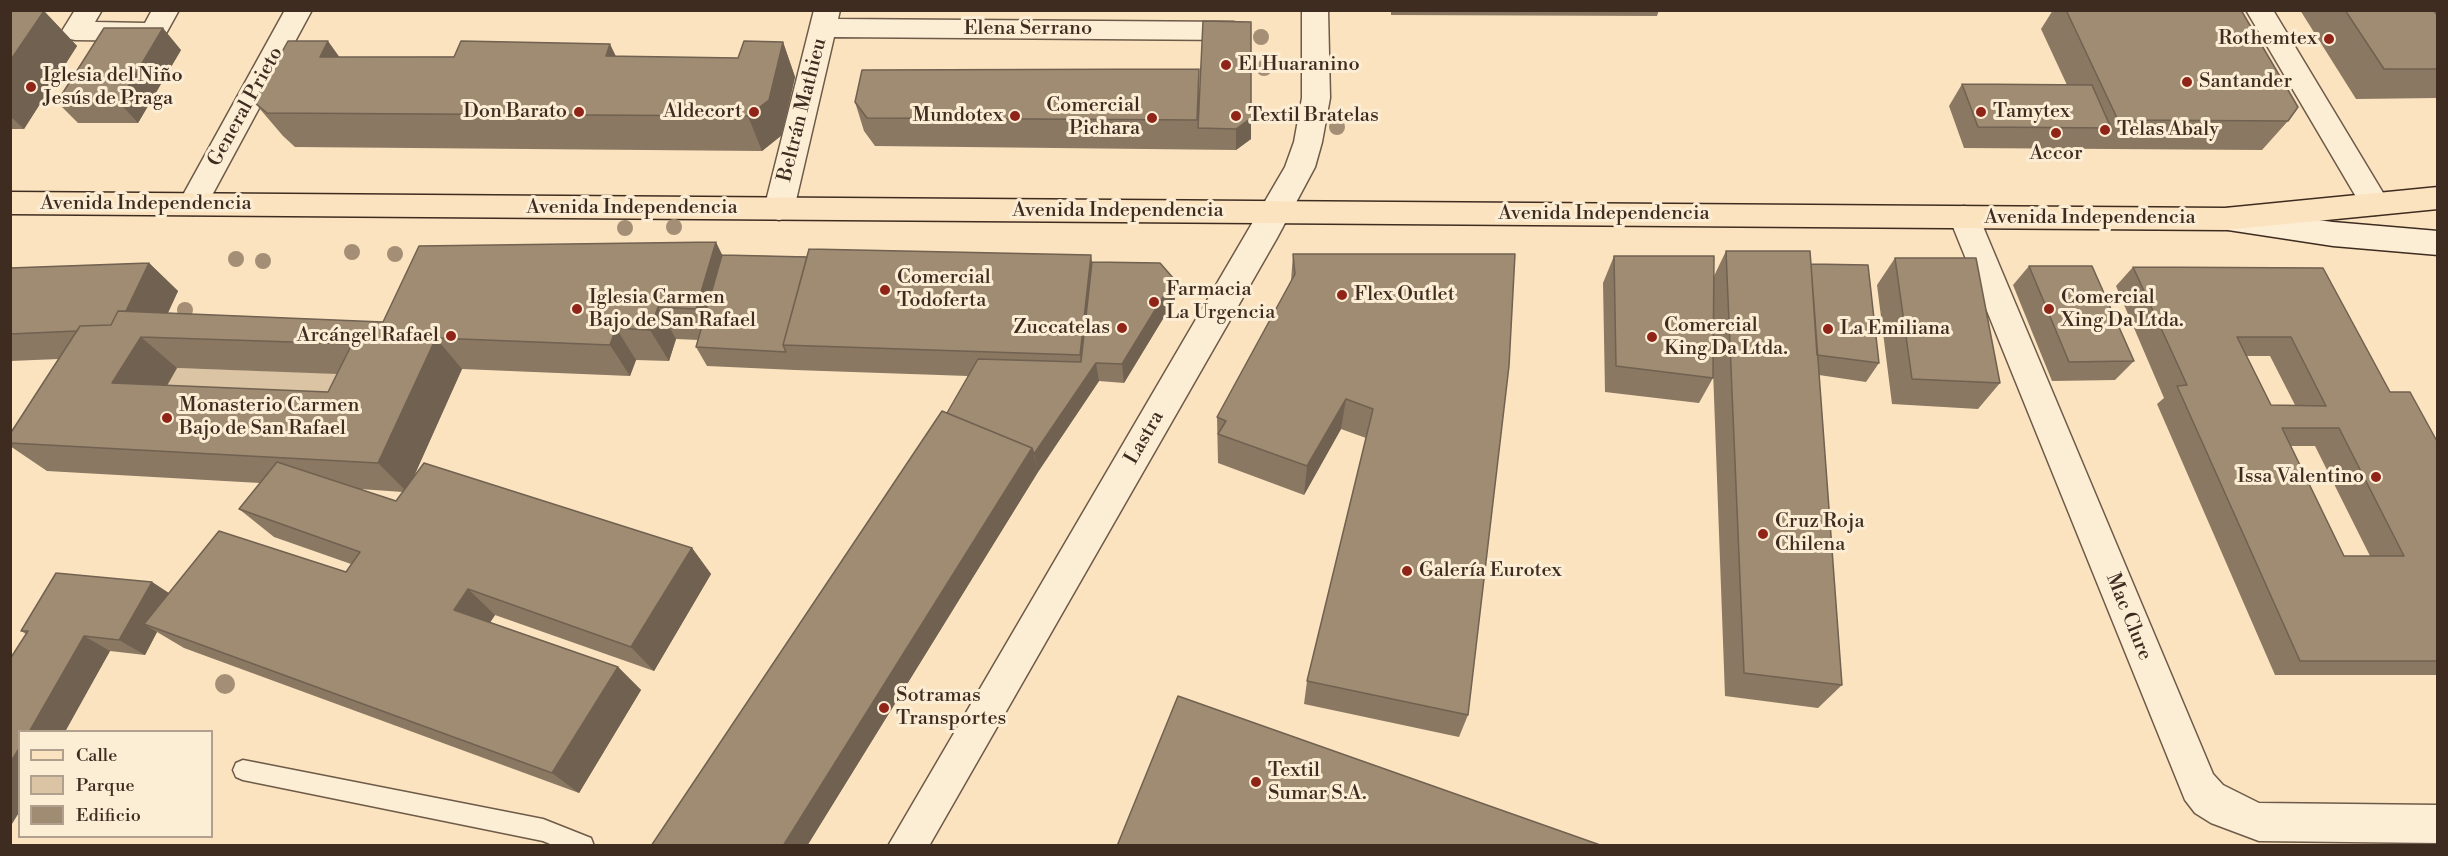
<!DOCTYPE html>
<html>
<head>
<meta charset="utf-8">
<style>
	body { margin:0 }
	#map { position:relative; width:2448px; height:856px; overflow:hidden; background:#fbe3bf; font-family:"Libre Bodoni",serif }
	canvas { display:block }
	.frame { position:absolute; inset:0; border:12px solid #3e2c20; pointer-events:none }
	.legend { position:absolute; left:18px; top:730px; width:195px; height:108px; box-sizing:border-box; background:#fcedd5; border:2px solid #b0a08d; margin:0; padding:8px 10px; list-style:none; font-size:18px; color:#3e2c20 }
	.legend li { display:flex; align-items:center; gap:12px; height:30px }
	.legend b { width:30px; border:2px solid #b0a08d }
</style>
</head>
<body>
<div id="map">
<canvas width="2448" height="856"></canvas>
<div class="frame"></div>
<ul class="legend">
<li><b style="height:8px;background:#fbe3bf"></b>Calle</li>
<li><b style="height:16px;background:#dbc4a4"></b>Parque</li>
<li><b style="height:16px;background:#a08b73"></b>Edificio</li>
</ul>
</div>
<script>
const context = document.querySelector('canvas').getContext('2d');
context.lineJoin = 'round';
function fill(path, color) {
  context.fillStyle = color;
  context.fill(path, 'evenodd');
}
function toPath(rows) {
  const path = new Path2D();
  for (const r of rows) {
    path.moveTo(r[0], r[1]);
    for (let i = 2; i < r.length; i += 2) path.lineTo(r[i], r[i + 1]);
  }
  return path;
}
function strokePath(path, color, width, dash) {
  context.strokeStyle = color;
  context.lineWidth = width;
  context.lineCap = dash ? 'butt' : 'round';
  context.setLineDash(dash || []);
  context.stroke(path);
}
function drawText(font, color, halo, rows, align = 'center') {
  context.font = font + ' "Libre Bodoni",serif';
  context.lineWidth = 6;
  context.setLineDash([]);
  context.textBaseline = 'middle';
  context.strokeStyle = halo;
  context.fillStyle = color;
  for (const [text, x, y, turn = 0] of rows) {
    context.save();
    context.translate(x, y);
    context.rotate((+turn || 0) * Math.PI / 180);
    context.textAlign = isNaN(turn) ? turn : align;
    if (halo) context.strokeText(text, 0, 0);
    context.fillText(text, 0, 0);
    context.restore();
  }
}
fill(toPath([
	[177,368,381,375,358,422,150,414]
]), '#dbc4a4');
const lane = toPath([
	[243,760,543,819,591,838,594,846,555,846,543,841,243,780,236,777,233,770,236,763,243,760]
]);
const street = toPath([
	[75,10,102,10,95,22,145,23,152,10,179,10,163,39,153,41,75,40,65,38,62,31,75,10],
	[285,10,312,10,203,212,193,215,183,212,178,204,285,10],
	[814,10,840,10,838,19,1233,22,1243,24,1246,31,1243,38,1233,40,834,37,794,209,789,217,779,220,769,217,764,209,814,10],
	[1302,10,1328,10,1330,98,1322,142,1315,167,1277,238,929,846,888,846,1285,167,1294,142,1302,98,1302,10],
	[2246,10,2273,10,2385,196,2390,204,2385,212,2375,215,2365,212,2246,10],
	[1964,206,1975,209,1979,217,2213,774,2223,785,2259,803,2438,805,2438,843,2259,841,2211,823,2195,813,2185,800,1949,217,1953,209,1964,206]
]);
const secondary = toPath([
	[2228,208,2333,222,2438,231,2438,255,2333,246,2228,230,2217,227,2213,219,2217,211,2228,208]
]);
const primary = toPath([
	[2438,187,2438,209,2225,230,10,214,10,192,2225,208,2438,187]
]);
strokePath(lane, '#6d5a48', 3);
strokePath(street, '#6d5a48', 3);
strokePath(secondary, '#3e2c20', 3);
strokePath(primary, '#3e2c20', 3);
fill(lane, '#fcedd5');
fill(street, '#fcedd5');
fill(secondary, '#fcedd5');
fill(primary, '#fbe3bf');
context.fillStyle = '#a48f76';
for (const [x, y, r] of [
	[1261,37,8],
	[1264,68,8],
	[1337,127,8],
	[674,227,8],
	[625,228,8],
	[352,252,8],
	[395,254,8],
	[236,259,8],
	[263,261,8],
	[185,310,8],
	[225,684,10]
]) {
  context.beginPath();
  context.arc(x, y, r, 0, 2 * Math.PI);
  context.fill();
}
fill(toPath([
	[10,10,44,11,77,46,24,129,10,129],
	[1391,10,1659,10,1657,16,1391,15],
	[2053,10,2241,10,2288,121,2262,150,1964,148,1949,106,1962,84,2067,85,2041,29],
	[2300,10,2433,10,2438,16,2438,98,2356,99],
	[783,42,795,77,782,135,762,151,295,147,283,136,254,102,340,57,616,56,738,58],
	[181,50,138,123,78,123,57,102],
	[1200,91,1251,139,1236,150,875,146,864,131,855,102],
	[1726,251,1811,264,1879,363,1866,382,1819,375,1842,685,1818,708,1725,696,1713,370,1713,378,1699,403,1605,392,1603,283,1614,256,1714,276],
	[1293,254,1515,254,1468,715,1459,737,1304,704,1307,681,1366,438,1341,429,1304,495,1218,463,1217,417,1291,281],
	[722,255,1092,262,1175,299,1124,383,1099,381,1038,472,807,846,651,846,947,413,968,376,795,370,707,366,696,347,699,340,676,339,669,361,636,360,630,376,462,369,413,478,692,548,711,574,654,671,495,615,490,622,618,667,641,690,579,793,184,648,157,632,145,655,110,651,10,827,10,659,26,634,21,631,152,582,169,593,346,572,351,564,274,537,239,509,260,483,47,471,10,446,10,434,59,359,10,361,10,268,149,263,178,291,168,313,383,322],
	[177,368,337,374,328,392,167,386],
	[360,489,403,492,396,501],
	[1895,258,2000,383,1978,409,1892,404,1877,285],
	[2029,266,2134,361,2115,380,2052,381,2013,285],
	[2133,267,2323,268,2390,392,2438,443,2438,675,2275,675,2157,404,2164,398,2116,286],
	[2247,356,2270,356,2295,405,2271,405],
	[2291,446,2315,446,2370,556,2344,556]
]), '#8a7863');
fill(toPath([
	[44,11,77,46,24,129,10,116,10,61],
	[163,28,181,50,138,123,119,102],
	[328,41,353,76,320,57],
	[783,42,795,77,782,135,762,151,748,116],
	[610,44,627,79,606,56],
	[1251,118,1251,139,1236,150,1236,129],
	[716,242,732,275,714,340,696,309],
	[1091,255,1095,282,1096,363,1099,381,1038,472,1034,454,1084,380,1080,355],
	[149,263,178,291,156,338,141,337,177,368,150,414,112,383,117,330],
	[1174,279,1175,299,1124,383,1122,364],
	[658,307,676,339,669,361,650,330],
	[616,328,636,360,630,376,610,345],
	[436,338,462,369,407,492,378,463],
	[1346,399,1341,429,1304,495,1307,466],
	[1032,448,1038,472,807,846,783,846],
	[692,548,711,574,654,671,631,647],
	[152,582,176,598,144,624,157,632,145,655,119,640],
	[468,589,495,615,482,635,454,610],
	[84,636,110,651,65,732,29,732],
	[618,667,641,690,579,793,552,773],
	[20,747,20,811,10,827,10,763]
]), '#706150');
const building = toPath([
	[2066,10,2241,10,2298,107,2288,121,2118,120,2066,10],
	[2345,10,2433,10,2438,16,2438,69,2384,69,2345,10],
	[10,11,44,11,10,61,10,11],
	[1203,21,1251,22,1251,118,1236,129,1198,128,1203,21],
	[104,28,163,28,119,102,57,102,104,28],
	[288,41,328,41,320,57,454,57,461,41,610,44,606,56,738,58,744,41,783,42,769,100,748,116,267,113,254,102,288,41],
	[1199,69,1197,120,867,118,855,102,862,70,1199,69],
	[1962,84,2092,85,2111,128,1978,127,1962,84],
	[716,242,696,309,658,307,650,330,616,328,610,345,436,338,378,463,10,443,10,434,80,326,111,325,118,311,383,322,419,246,716,242],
	[141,337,352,344,328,392,112,383,141,337],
	[809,249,1091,255,1080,355,783,345,809,249],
	[1726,251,1810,251,1842,685,1744,673,1726,251],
	[1293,254,1515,254,1509,366,1468,715,1307,681,1373,409,1346,399,1307,466,1218,434,1226,421,1217,417,1295,274,1293,254],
	[722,255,807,257,783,345,786,352,696,347,722,255],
	[1614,256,1714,256,1713,378,1616,366,1614,256],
	[1895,258,1976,258,2000,383,1912,379,1895,258],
	[1092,262,1160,263,1174,279,1122,364,1096,363,1034,454,1032,448,947,413,978,359,1081,362,1092,262],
	[149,263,126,311,118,311,111,325,80,326,77,331,10,334,10,268,149,263],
	[1811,264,1868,265,1879,363,1817,355,1811,264],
	[2029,266,2092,266,2134,361,2069,362,2029,266],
	[2133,267,2323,268,2390,392,2410,392,2438,443,2438,661,2300,661,2177,386,2187,385,2133,267],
	[2237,337,2291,337,2326,406,2271,405,2237,337],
	[2282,428,2339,428,2404,556,2344,556,2282,428],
	[942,411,1032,448,783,846,651,846,942,411],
	[277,462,396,501,424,463,692,548,631,647,468,589,454,610,618,667,552,773,144,624,219,531,346,572,360,552,239,509,277,462],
	[56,573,152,582,119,640,84,636,29,732,20,732,20,747,10,763,10,659,28,631,21,631,56,573],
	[1178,696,1603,846,1117,846,1178,696]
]);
fill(building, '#a08b73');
strokePath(building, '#706150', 1.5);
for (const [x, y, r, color] of [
	[2329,39,6,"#8f2418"],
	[1226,65,6,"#8f2418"],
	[2187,82,6,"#8f2418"],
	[31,87,6,"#8f2418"],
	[579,112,6,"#8f2418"],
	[754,112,6,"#8f2418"],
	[1981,112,6,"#8f2418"],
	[1015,116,6,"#8f2418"],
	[1236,116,6,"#8f2418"],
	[1152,118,6,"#8f2418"],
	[2105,130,6,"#8f2418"],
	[2056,133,6,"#8f2418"],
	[885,290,6,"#8f2418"],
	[1342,295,6,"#8f2418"],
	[1154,302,6,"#8f2418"],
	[577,309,6,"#8f2418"],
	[2049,309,6,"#8f2418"],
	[1122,328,6,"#8f2418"],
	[1828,329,6,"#8f2418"],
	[451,336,6,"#8f2418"],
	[1652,337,6,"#8f2418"],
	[167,418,6,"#8f2418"],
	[2376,477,6,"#8f2418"],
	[1763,534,6,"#8f2418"],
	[1407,571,6,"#8f2418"],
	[884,708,6,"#8f2418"],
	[1256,782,6,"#8f2418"]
]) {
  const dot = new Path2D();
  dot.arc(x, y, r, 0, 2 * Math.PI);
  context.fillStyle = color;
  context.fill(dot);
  strokePath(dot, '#fcedd5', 2);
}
drawText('20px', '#3e2c20', '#fcedd5', [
	["Elena Serrano",1028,29],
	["General Prieto",246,107,-61],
	["Beltrán Mathieu",803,110,-76],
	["Avenida Independencia",146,204],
	["Avenida Independencia",632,208],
	["Avenida Independencia",1118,211],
	["Avenida Independencia",1604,214],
	["Avenida Independencia",2090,218],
	["Lastra",1145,438,-60],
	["Mac Clure",2128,617,68]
]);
drawText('20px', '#3e2c20', '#fcedd5', [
	["Rothemtex",2317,39,"right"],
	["El Huaranino",1238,65],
	["Iglesia del Niño",43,76],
	["Jesús de Praga",43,99],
	["Santander",2199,82],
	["Comercial",1140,106,"right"],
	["Pichara",1140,129,"right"],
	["Don Barato",567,112,"right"],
	["Aldecort",742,112,"right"],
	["Tamytex",1993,112],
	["Mundotex",1003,116,"right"],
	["Textil Bratelas",1248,116],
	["Telas Abaly",2117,130],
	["Accor",2056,154,"center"],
	["Comercial",897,278],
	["Todoferta",897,301],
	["Farmacia",1166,290],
	["La Urgencia",1166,313],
	["Flex Outlet",1354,295],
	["Iglesia Carmen",589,298],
	["Bajo de San Rafael",589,321],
	["Comercial",2061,298],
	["Xing Da Ltda.",2061,321],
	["Comercial",1664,326],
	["King Da Ltda.",1664,349],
	["Zuccatelas",1110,328,"right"],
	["La Emiliana",1840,329],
	["Arcángel Rafael",439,336,"right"],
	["Monasterio Carmen",179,406],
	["Bajo de San Rafael",179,429],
	["Issa Valentino",2364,477,"right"],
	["Cruz Roja",1775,522],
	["Chilena",1775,545],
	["Galería Eurotex",1419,571],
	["Sotramas",896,696],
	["Transportes",896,719],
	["Textil",1268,771],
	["Sumar S.A.",1268,794]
], 'left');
</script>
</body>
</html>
